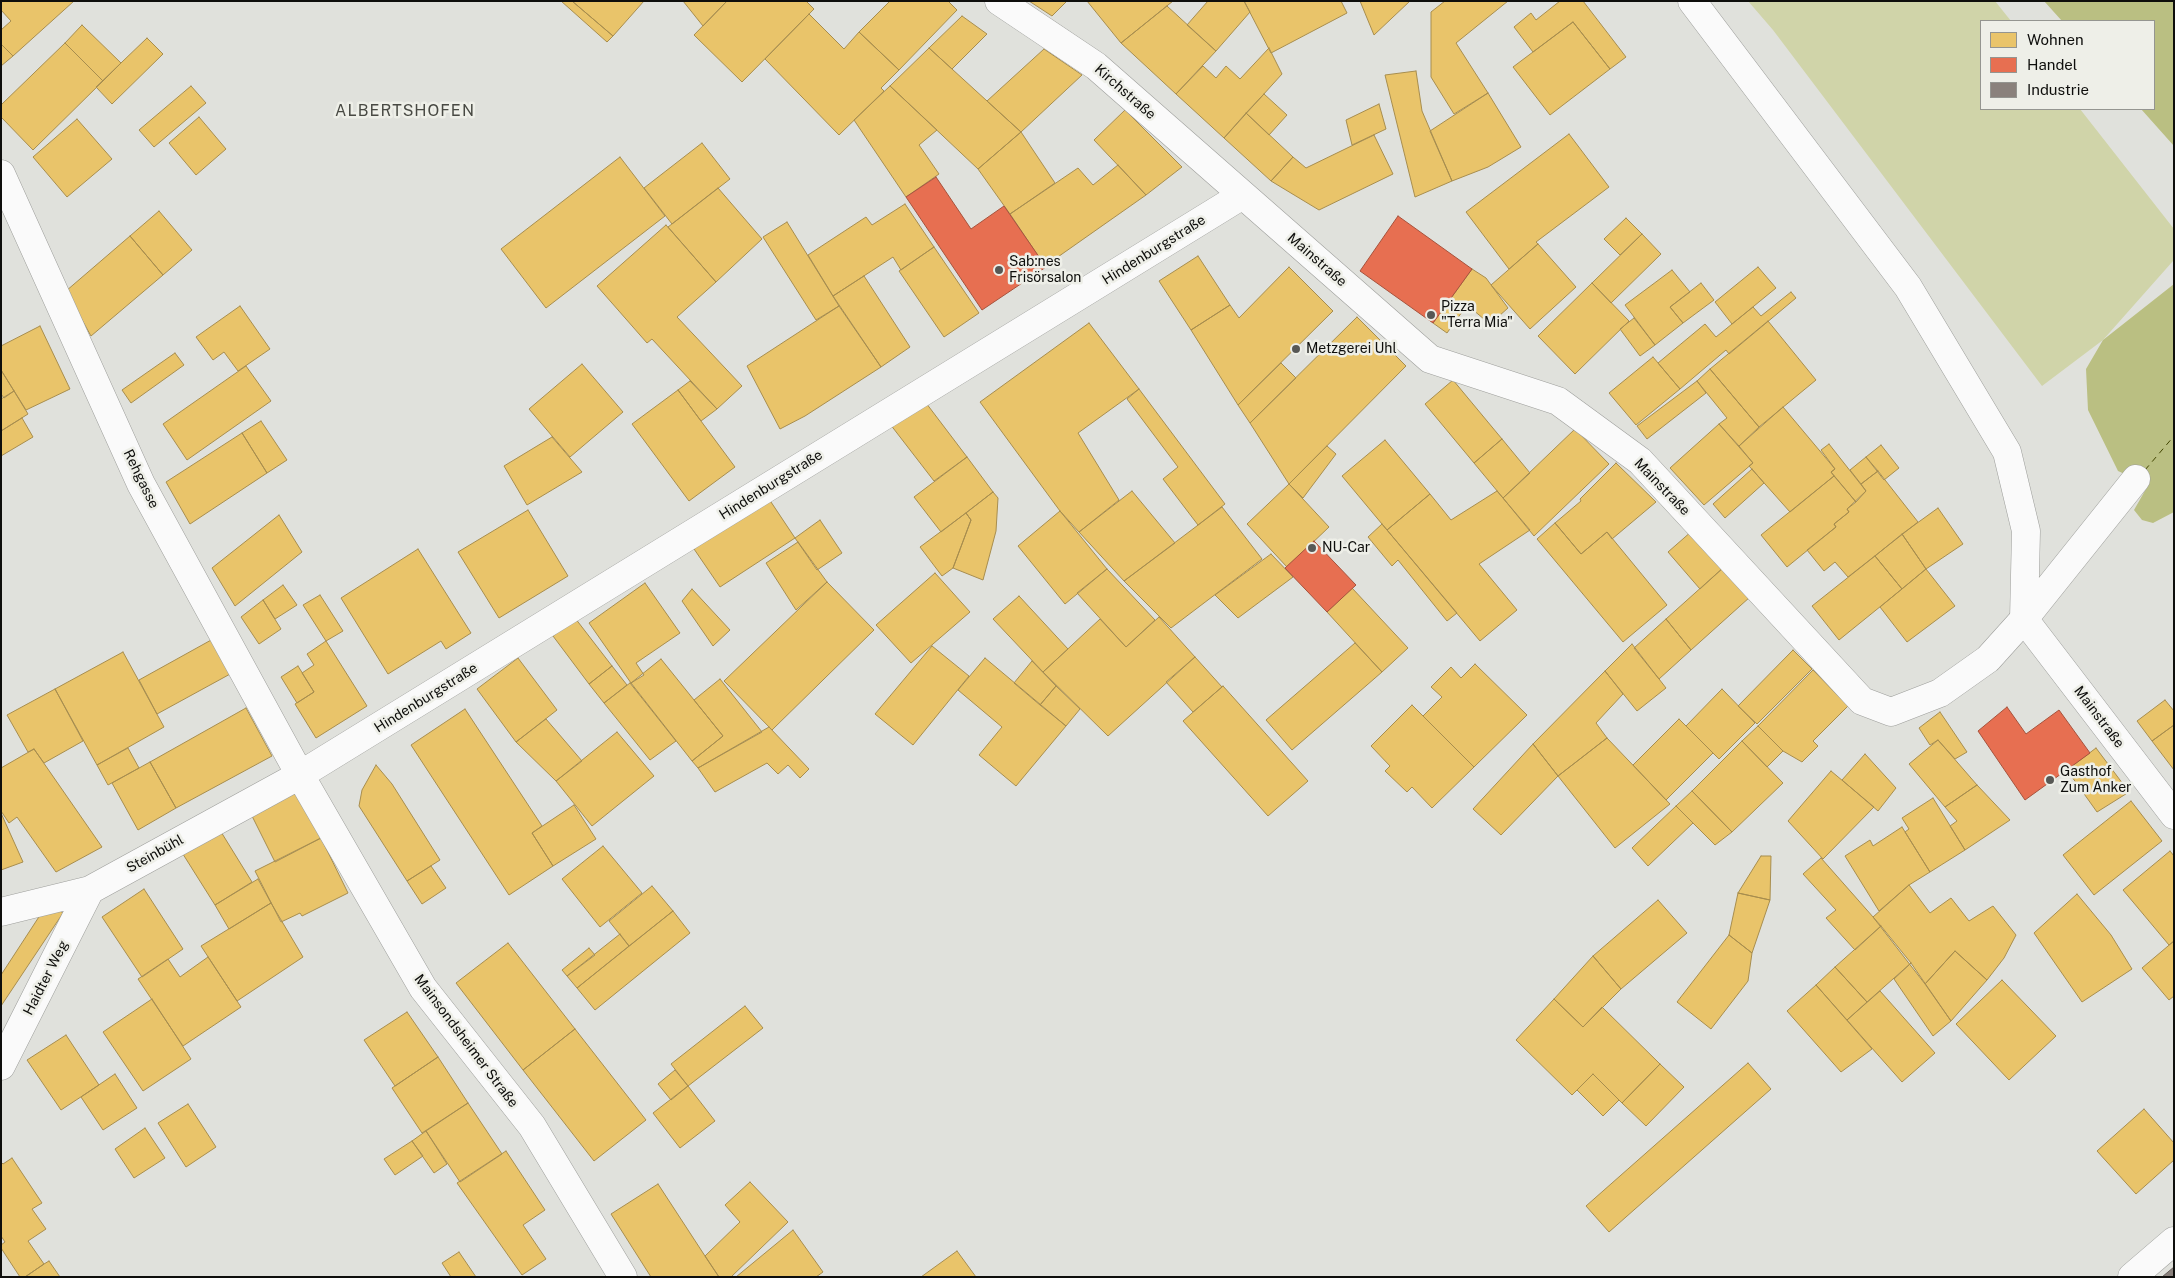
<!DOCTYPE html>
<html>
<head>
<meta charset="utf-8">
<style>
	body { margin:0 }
	#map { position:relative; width:2175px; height:1278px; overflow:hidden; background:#e0e1dc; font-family:"Public Sans",sans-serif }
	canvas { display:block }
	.frame { position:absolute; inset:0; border:2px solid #0e0e0c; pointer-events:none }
	.legend { position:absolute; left:1980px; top:20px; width:175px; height:90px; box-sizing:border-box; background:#eeefe8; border:1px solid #949590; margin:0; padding:6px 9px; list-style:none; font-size:15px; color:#0e0e0c }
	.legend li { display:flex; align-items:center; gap:10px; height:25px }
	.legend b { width:25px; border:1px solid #949590 }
</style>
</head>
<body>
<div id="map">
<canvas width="2175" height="1278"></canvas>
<div class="frame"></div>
<ul class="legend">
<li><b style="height:14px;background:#e9c46a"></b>Wohnen</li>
<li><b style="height:14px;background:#e76f51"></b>Handel</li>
<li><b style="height:14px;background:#8a817c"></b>Industrie</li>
</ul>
</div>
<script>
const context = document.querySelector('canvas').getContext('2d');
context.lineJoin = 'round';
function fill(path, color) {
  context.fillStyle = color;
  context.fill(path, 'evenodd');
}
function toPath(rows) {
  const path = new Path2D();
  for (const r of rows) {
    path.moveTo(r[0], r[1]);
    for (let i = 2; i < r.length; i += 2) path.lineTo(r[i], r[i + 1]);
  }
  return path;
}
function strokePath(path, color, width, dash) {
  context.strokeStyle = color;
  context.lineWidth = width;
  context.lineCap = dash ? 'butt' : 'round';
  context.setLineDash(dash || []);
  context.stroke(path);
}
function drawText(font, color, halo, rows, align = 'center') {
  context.font = font + ' "Public Sans",sans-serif';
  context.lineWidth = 5;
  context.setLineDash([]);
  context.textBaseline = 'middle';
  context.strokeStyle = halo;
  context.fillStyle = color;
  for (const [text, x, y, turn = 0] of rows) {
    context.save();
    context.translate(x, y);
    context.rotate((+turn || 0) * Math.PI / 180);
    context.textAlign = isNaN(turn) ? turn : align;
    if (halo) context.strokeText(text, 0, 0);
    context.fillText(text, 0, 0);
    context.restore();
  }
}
fill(toPath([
	[1748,1,1995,1,2011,21,1981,21,1981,109,2080,109,2174,229,2173,261,2103,340,2042,386,1773,30]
]), '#d0d4a9');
fill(toPath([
	[2044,1,2174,1,2174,146,2141,109,2154,109,2154,21,2062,21],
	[2174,284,2174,512,2153,523,2142,520,2134,510,2146,489,2136,479,2118,471,2088,410,2086,369,2103,340]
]), '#babf82');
const homes = toPath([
	[1,1,74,1,13,56,1,44,1,30,11,21,1,10,1,1],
	[561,1,572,1,613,36,607,42,561,1],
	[572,1,644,1,613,36,572,1],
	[683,1,727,1,703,26,683,1],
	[727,1,806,1,814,9,742,82,694,35,727,1],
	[890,1,948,1,957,10,899,70,859,32,890,1],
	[1029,1,1067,1,1052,16,1029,1],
	[1087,1,1173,1,1121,43,1087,1],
	[1208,1,1244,1,1250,12,1216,51,1187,25,1208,1],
	[1244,1,1341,1,1347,13,1271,53,1244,1],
	[1360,1,1410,1,1374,35,1360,1],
	[1445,1,1508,1,1456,43,1488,93,1454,114,1431,77,1431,12,1445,1],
	[1560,1,1583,1,1626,57,1610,69,1573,22,1533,52,1514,27,1531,13,1536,20,1560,1],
	[1167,6,1216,51,1176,94,1121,43,1167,6],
	[809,14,844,49,859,32,899,70,881,88,884,91,839,135,765,59,809,14],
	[962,16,987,34,952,69,929,48,962,16],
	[1573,22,1610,69,1550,115,1513,67,1573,22],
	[82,25,121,63,103,81,65,43,82,25],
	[147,38,163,54,112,104,96,87,147,38],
	[65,43,103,81,33,150,1,117,1,105,65,43],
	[1,44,13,56,1,66,1,44],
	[929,48,1021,132,978,169,890,86,929,48],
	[1269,48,1282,74,1224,138,1176,94,1203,66,1216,78,1226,66,1240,79,1269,48],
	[1044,49,1082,75,1021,132,987,101,1044,49],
	[1416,71,1422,111,1452,181,1415,197,1385,75,1416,71],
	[191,86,206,103,154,147,139,130,191,86],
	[890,86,937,130,919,145,939,174,906,197,854,120,890,86],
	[1488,93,1521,147,1488,167,1452,181,1430,131,1488,93],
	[1264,94,1287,115,1269,135,1246,113,1264,94],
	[1379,104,1386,129,1352,145,1346,120,1379,104],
	[1125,110,1182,167,1146,195,1094,140,1125,110],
	[1246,113,1293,157,1271,181,1224,138,1246,113],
	[199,117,226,149,196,175,169,143,199,117],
	[77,119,112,159,67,197,33,157,77,119],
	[1021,132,1055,183,1010,214,978,169,1021,132],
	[1569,134,1609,187,1536,242,1538,244,1509,269,1466,212,1569,134],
	[1374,135,1393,174,1319,210,1271,181,1293,157,1306,168,1374,135],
	[702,143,730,179,672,224,644,188,702,143],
	[620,157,665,216,546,308,501,249,620,157],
	[1118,165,1146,195,1045,266,1010,214,1078,168,1093,185,1118,165],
	[718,188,762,239,716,282,668,227,718,188],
	[905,204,934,247,901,270,893,257,833,296,808,255,866,217,872,225,905,204],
	[159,211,192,250,163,275,130,236,159,211],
	[1626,218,1642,234,1620,255,1604,239,1626,218],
	[787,222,839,306,816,320,763,237,787,222],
	[666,225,716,282,677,317,742,386,717,409,652,339,647,343,597,286,666,225],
	[1642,234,1661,254,1611,303,1592,283,1642,234],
	[130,236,163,275,91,336,66,291,130,236],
	[1538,244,1576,287,1530,329,1491,285,1538,244],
	[934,247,979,313,944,337,899,271,934,247],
	[1198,256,1230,305,1191,330,1159,281,1198,256],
	[1289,267,1333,311,1238,405,1191,330,1230,305,1239,318,1289,267],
	[1758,267,1776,288,1732,324,1715,302,1758,267],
	[1472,269,1486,278,1508,308,1490,324,1467,305,1447,333,1433,323,1472,269],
	[1672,270,1690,292,1670,307,1683,323,1655,345,1625,305,1672,270],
	[864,276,910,347,881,367,833,296,864,276],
	[1592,283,1629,321,1575,374,1538,336,1592,283],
	[1701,283,1714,300,1683,323,1670,307,1701,283],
	[1791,292,1796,298,1729,354,1726,350,1680,389,1658,363,1705,324,1716,337,1753,307,1761,316,1791,292],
	[240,306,270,349,238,371,224,352,213,360,196,337,240,306],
	[839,306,881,367,805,416,780,429,747,366,839,306],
	[1357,317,1406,366,1289,484,1250,423,1357,317],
	[1634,318,1655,345,1640,356,1620,329,1634,318],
	[1768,321,1816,380,1759,427,1710,369,1768,321],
	[1089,323,1139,389,1078,433,1119,500,1079,532,1060,511,980,402,1089,323],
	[40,326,70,389,26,410,1,370,1,346,40,326],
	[175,353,184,365,131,403,122,390,175,353],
	[1653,357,1680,389,1636,425,1609,393,1653,357],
	[1281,363,1296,378,1250,423,1238,405,1281,363],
	[582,364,623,412,570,457,529,409,582,364],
	[246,366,271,401,187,460,163,424,246,366],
	[1710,369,1759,427,1739,446,1719,424,1727,418,1697,381,1710,369],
	[1,370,14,391,4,398,1,394,1,370],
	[1453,380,1502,439,1474,463,1425,404,1453,380],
	[690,381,717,409,701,421,678,390,690,381],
	[1697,381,1706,393,1647,439,1637,426,1697,381],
	[1139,389,1225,504,1198,525,1163,479,1178,467,1127,399,1139,389],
	[678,390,735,467,689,501,632,424,678,390],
	[14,391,28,414,1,431,1,399,14,391],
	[923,399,967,457,934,481,890,424,923,399],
	[1783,407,1835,469,1831,472,1834,476,1790,512,1749,466,1753,463,1739,446,1783,407],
	[22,418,33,437,1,456,1,431,22,418],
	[261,421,287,460,267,473,242,433,261,421],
	[1719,424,1753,463,1704,505,1670,468,1719,424],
	[1575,429,1609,464,1534,536,1503,498,1575,429],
	[242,433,267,473,190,524,166,482,242,433],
	[552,437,582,472,527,505,504,466,552,437],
	[1502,439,1530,473,1503,498,1474,463,1502,439],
	[1385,440,1430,494,1387,530,1342,476,1385,440],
	[1829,444,1866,491,1856,502,1831,472,1835,469,1821,450,1829,444],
	[1881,445,1899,468,1884,480,1866,457,1881,445],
	[1327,446,1336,454,1303,498,1289,484,1327,446],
	[967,457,993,492,941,532,914,497,967,457],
	[1866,457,1878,471,1861,484,1850,470,1866,457],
	[1616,463,1656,502,1612,539,1607,532,1581,554,1555,523,1581,501,1580,499,1616,463],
	[1752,469,1764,483,1725,518,1713,504,1752,469],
	[1878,471,1918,522,1848,577,1835,562,1824,571,1807,550,1836,527,1834,524,1849,512,1847,509,1866,491,1861,484,1878,471],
	[1834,476,1856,502,1847,509,1849,512,1834,524,1836,527,1787,567,1761,535,1834,476],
	[1289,484,1329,527,1287,567,1247,524,1289,484],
	[1132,491,1175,543,1124,581,1079,532,1132,491],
	[1497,491,1530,530,1479,564,1517,610,1480,641,1387,530,1430,494,1451,520,1497,491],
	[993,492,998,498,996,531,983,580,953,568,971,520,966,513,993,492],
	[767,496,795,538,720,587,692,546,767,496],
	[1222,507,1262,559,1171,628,1124,581,1222,507],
	[1938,508,1963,544,1926,569,1902,534,1938,508],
	[528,510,568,576,499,618,458,552,528,510],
	[1060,511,1107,569,1065,604,1018,546,1060,511],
	[966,513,971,520,953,568,942,576,920,547,966,513],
	[279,515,302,552,235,606,212,568,279,515],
	[820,520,842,553,817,570,795,538,820,520],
	[1555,523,1581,554,1607,532,1667,605,1623,642,1537,539,1555,523],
	[1382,524,1457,613,1447,621,1398,560,1392,566,1368,537,1382,524],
	[1692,531,1724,567,1700,589,1668,552,1692,531],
	[1902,534,1926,569,1902,589,1875,556,1902,534],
	[798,542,827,582,796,610,766,563,798,542],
	[418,549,471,633,446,649,441,641,388,674,341,598,418,549],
	[1271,554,1293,577,1238,618,1215,595,1271,554],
	[1875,556,1902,589,1839,640,1812,606,1875,556],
	[1724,567,1750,597,1691,650,1666,619,1724,567],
	[1107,569,1155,620,1126,647,1077,593,1107,569],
	[1926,569,1955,606,1907,642,1880,607,1926,569],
	[935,573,970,612,911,663,876,625,935,573],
	[827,582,874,630,772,730,724,681,827,582],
	[645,583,680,633,636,663,644,675,631,683,589,623,645,583],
	[283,585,297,605,275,619,263,600,283,585],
	[1352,588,1408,648,1382,672,1327,612,1352,588],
	[692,589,730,630,713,646,682,601,692,589],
	[320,595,343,631,326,641,303,605,320,595],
	[1019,596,1068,649,1043,672,993,619,1019,596],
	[263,600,281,629,259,644,241,617,263,600],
	[1159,617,1195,657,1108,736,1043,672,1100,619,1126,647,1159,617],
	[575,618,612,666,589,684,553,636,575,618],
	[1666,619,1691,650,1659,679,1634,648,1666,619],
	[213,639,232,673,157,714,139,680,213,639],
	[326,641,367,706,316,738,295,704,314,692,302,673,314,665,307,654,326,641],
	[1355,643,1382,672,1292,750,1266,720,1355,643],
	[1632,644,1666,688,1637,711,1605,671,1632,644],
	[932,646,969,676,913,745,875,714,932,646],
	[1793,650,1812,669,1757,724,1738,706,1793,650],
	[123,652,164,727,97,765,55,689,123,652],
	[1195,657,1222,687,1193,712,1166,682,1195,657],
	[518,658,557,710,516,742,477,689,518,658],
	[985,658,1066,726,1016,786,979,755,1002,727,958,690,985,658],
	[661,659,723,736,692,761,631,683,661,659],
	[1032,661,1056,686,1040,705,1014,683,1032,661],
	[1475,664,1527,715,1474,767,1423,716,1442,697,1431,687,1451,667,1461,678,1475,664],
	[298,666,314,692,297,703,281,677,298,666],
	[612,666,627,685,604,703,589,684,612,666],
	[1813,670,1848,706,1813,741,1818,746,1802,762,1783,751,1758,726,1813,670],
	[1605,671,1623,694,1596,723,1607,738,1558,776,1533,744,1605,671],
	[720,679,762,732,698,768,692,761,723,736,694,700,720,679],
	[630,683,676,741,650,760,604,703,630,683],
	[1056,686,1080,709,1066,726,1040,705,1056,686],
	[1223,686,1308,781,1268,816,1183,721,1223,686],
	[55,689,83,741,44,763,34,749,28,752,7,715,55,689],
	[1722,689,1755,723,1719,759,1686,726,1722,689],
	[2165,700,2174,711,2174,725,2152,741,2137,721,2165,700],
	[1412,705,1474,767,1432,808,1412,787,1407,792,1385,771,1390,766,1371,746,1412,705],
	[246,708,272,756,176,808,150,762,246,708],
	[465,709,542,826,532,833,553,866,509,895,411,745,465,709],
	[1940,712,1967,752,1955,759,1938,740,1930,745,1919,728,1940,712],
	[546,719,582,761,556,781,516,742,546,719],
	[1679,719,1713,753,1666,800,1633,765,1679,719],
	[2174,725,2174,770,2152,741,2174,725],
	[1758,726,1783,751,1767,767,1742,741,1758,726],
	[769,727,809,769,800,778,788,765,778,774,767,763,715,792,698,768,769,727],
	[617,732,654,776,592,826,556,781,617,732],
	[1607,738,1670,804,1615,848,1558,776,1607,738],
	[1938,740,1977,785,1945,807,1909,764,1938,740],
	[1742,741,1783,783,1732,832,1692,791,1742,741],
	[1533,744,1558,776,1501,835,1473,809,1533,744],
	[128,748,139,768,108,785,97,765,128,748],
	[2096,748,2129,792,2097,812,2067,770,2096,748],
	[34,749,102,847,56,872,17,817,9,823,1,811,1,768,34,749],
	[1865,754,1896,788,1878,811,1842,780,1865,754],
	[150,762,176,808,138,830,112,783,150,762],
	[376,765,392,784,440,860,407,881,359,806,362,790,376,765],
	[1831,771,1874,807,1823,859,1788,821,1831,771],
	[1977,785,2010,820,1965,850,1950,826,1957,821,1945,807,1977,785],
	[296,789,321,838,275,862,250,812,296,789],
	[1692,791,1732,832,1715,845,1676,806,1692,791],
	[1933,798,1965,850,1930,872,1905,832,1909,829,1902,818,1933,798],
	[2131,801,2162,841,2094,895,2063,855,2131,801],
	[574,805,596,839,553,866,532,833,574,805],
	[1676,806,1693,823,1648,866,1632,848,1676,806],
	[1,813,23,862,1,870,1,813],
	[218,827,252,882,215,905,181,851,218,827],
	[1902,827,1930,872,1909,885,1879,911,1845,856,1870,840,1873,846,1902,827],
	[321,838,348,893,302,916,300,913,281,922,255,871,321,838],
	[603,846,642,893,600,927,562,879,603,846],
	[2170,851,2174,856,2174,941,2169,945,2123,890,2170,851],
	[1761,856,1771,856,1770,900,1738,893,1761,856],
	[1821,858,1881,926,1855,950,1826,918,1836,910,1803,874,1821,858],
	[431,866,446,888,422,904,407,881,431,866],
	[258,879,271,903,229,929,215,905,258,879],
	[1909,885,1930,913,1951,898,1969,921,1993,906,2016,935,2004,958,1987,980,1955,951,1925,984,1873,917,1909,885],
	[652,886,673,911,629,946,609,921,652,886],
	[144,889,183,949,142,977,102,917,144,889],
	[1738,893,1770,900,1752,953,1729,935,1738,893],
	[2077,894,2111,935,2132,969,2082,1002,2034,933,2077,894],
	[1658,900,1687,933,1621,989,1593,956,1658,900],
	[48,903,63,913,1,1006,1,975,48,903],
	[271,903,303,957,237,1001,201,946,271,903],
	[673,911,690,933,595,1010,577,988,673,911],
	[1881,926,1911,963,1867,1002,1835,967,1881,926],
	[620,934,629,946,577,988,567,976,620,934],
	[1729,935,1752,953,1748,981,1711,1029,1677,1002,1729,935],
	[2174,941,2174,996,2169,1000,2142,968,2174,941],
	[508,943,575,1029,523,1070,456,983,508,943],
	[589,948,595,955,567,976,562,970,589,948],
	[1955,951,1987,980,1951,1021,1925,984,1955,951],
	[1593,956,1621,989,1583,1027,1554,999,1593,956],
	[208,957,241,1007,183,1046,138,979,168,959,180,977,208,957],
	[1911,963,1951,1021,1933,1036,1894,979,1911,963],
	[1835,967,1867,1002,1847,1020,1816,985,1835,967],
	[2002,980,2056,1036,2009,1080,1956,1024,2002,980],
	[1816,985,1872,1049,1841,1072,1787,1011,1816,985],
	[1880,991,1935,1053,1902,1082,1847,1020,1880,991],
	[152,999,191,1059,143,1091,103,1032,152,999],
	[1554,999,1583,1027,1602,1007,1660,1064,1622,1103,1593,1074,1572,1095,1516,1040,1554,999],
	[745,1006,763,1028,688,1086,671,1064,745,1006],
	[407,1012,438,1057,395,1086,364,1040,407,1012],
	[575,1029,646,1120,594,1161,523,1070,575,1029],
	[66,1035,99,1085,61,1110,27,1060,66,1035],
	[438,1057,468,1103,422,1133,392,1088,438,1057],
	[1748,1063,1771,1089,1609,1232,1586,1206,1748,1063],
	[1660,1064,1684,1087,1646,1126,1622,1103,1660,1064],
	[675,1070,688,1086,671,1100,658,1084,675,1070],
	[115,1074,137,1108,103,1130,81,1097,115,1074],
	[1593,1074,1619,1100,1603,1116,1577,1090,1593,1074],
	[688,1086,715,1121,680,1148,653,1113,688,1086],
	[468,1103,502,1154,460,1182,426,1131,468,1103],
	[188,1104,216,1147,186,1167,158,1123,188,1104],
	[2144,1109,2174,1143,2174,1160,2136,1194,2097,1151,2144,1109],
	[145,1128,165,1158,134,1178,115,1149,145,1128],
	[426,1131,447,1164,434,1173,412,1141,426,1131],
	[412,1141,423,1156,395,1175,384,1159,412,1141],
	[506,1151,545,1210,523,1225,546,1259,522,1275,457,1183,506,1151],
	[12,1158,42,1203,32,1209,46,1229,28,1241,44,1264,25,1277,20,1277,1,1248,1,1245,5,1242,1,1236,1,1162,3,1164,12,1158],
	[750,1182,788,1222,731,1277,719,1277,705,1256,740,1222,725,1205,750,1182],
	[658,1184,705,1256,719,1277,651,1277,611,1214,658,1184],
	[793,1230,823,1272,816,1277,736,1277,793,1230],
	[957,1251,976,1277,921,1277,957,1251],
	[459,1252,476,1277,451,1277,442,1263,459,1252],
	[49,1261,60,1277,25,1277,44,1264,49,1261]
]);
fill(homes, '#e9c46a');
strokePath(homes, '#a78d4e', 1);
const shops = toPath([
	[936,177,971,229,1004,206,1046,267,982,310,906,197,936,177],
	[1398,216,1472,269,1433,323,1360,271,1398,216],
	[1314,541,1356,585,1327,612,1285,568,1314,541],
	[2007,707,2026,734,2059,710,2090,753,2025,800,1978,731,2007,707]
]);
fill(shops, '#e76f51');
strokePath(shops, '#a6523c', 1);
const industry = toPath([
	[2174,1267,2174,1277,2162,1277,2174,1267]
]);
fill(industry, '#8a817c');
strokePath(industry, '#655e5a', 1);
strokePath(toPath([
	[2145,470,2174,436]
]), '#414400', 1, [6, 5]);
const street = toPath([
	[1692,1,1908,287,2007,452,2026,531,2024,619],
	[1,174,141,484,300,775,423,988,532,1126,623,1277],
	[2024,619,2174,815],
	[2024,619,2136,479],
	[1,912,90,890,300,775,1241,196],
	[1,1066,90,890],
	[2132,1277,2174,1241]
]);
const secondary = toPath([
	[999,1,1096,66,1430,359,1558,401,1640,461,1862,701,1891,712,1940,693,1988,659,2024,619]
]);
strokePath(street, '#9d9e9b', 29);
strokePath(secondary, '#9d9e9b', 29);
strokePath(street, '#fafafa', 28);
strokePath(secondary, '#fafafa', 28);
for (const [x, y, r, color] of [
	[999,270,5,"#585855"],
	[1431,315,5,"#585855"],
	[1296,349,5,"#585855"],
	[1312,548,5,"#585855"],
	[2050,780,5,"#585855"]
]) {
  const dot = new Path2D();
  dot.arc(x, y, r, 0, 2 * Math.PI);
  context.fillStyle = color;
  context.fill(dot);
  strokePath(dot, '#eeefe8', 2);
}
drawText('14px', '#0e0e0c', '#eeefe8', [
	["Kirchstraße",1125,92,41],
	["Hindenburgstraße",1154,250,-32],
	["Mainstraße",1317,260,41],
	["Rehgasse",141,479,64],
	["Hindenburgstraße",771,485,-32],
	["Mainstraße",1662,487,46],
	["Hindenburgstraße",426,698,-32],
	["Mainstraße",2099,717,53],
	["Steinbühl",155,854,-29],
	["Haidter Weg",46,978,-63],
	["Mainsondsheimer Straße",466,1041,53]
]);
drawText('14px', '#0e0e0c', '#eeefe8', [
	["Sab:nes",1009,262],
	["Frisörsalon",1009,278],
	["Pizza",1441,307],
	["\"Terra Mia\"",1441,323],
	["Metzgerei Uhl",1306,349],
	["NU-Car",1322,548],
	["Gasthof",2060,772],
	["Zum Anker",2060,788]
], 'left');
context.letterSpacing = '1px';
drawText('16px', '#484943', '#eeefe8', [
	["ALBERTSHOFEN",405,111]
]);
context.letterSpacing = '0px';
</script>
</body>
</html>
